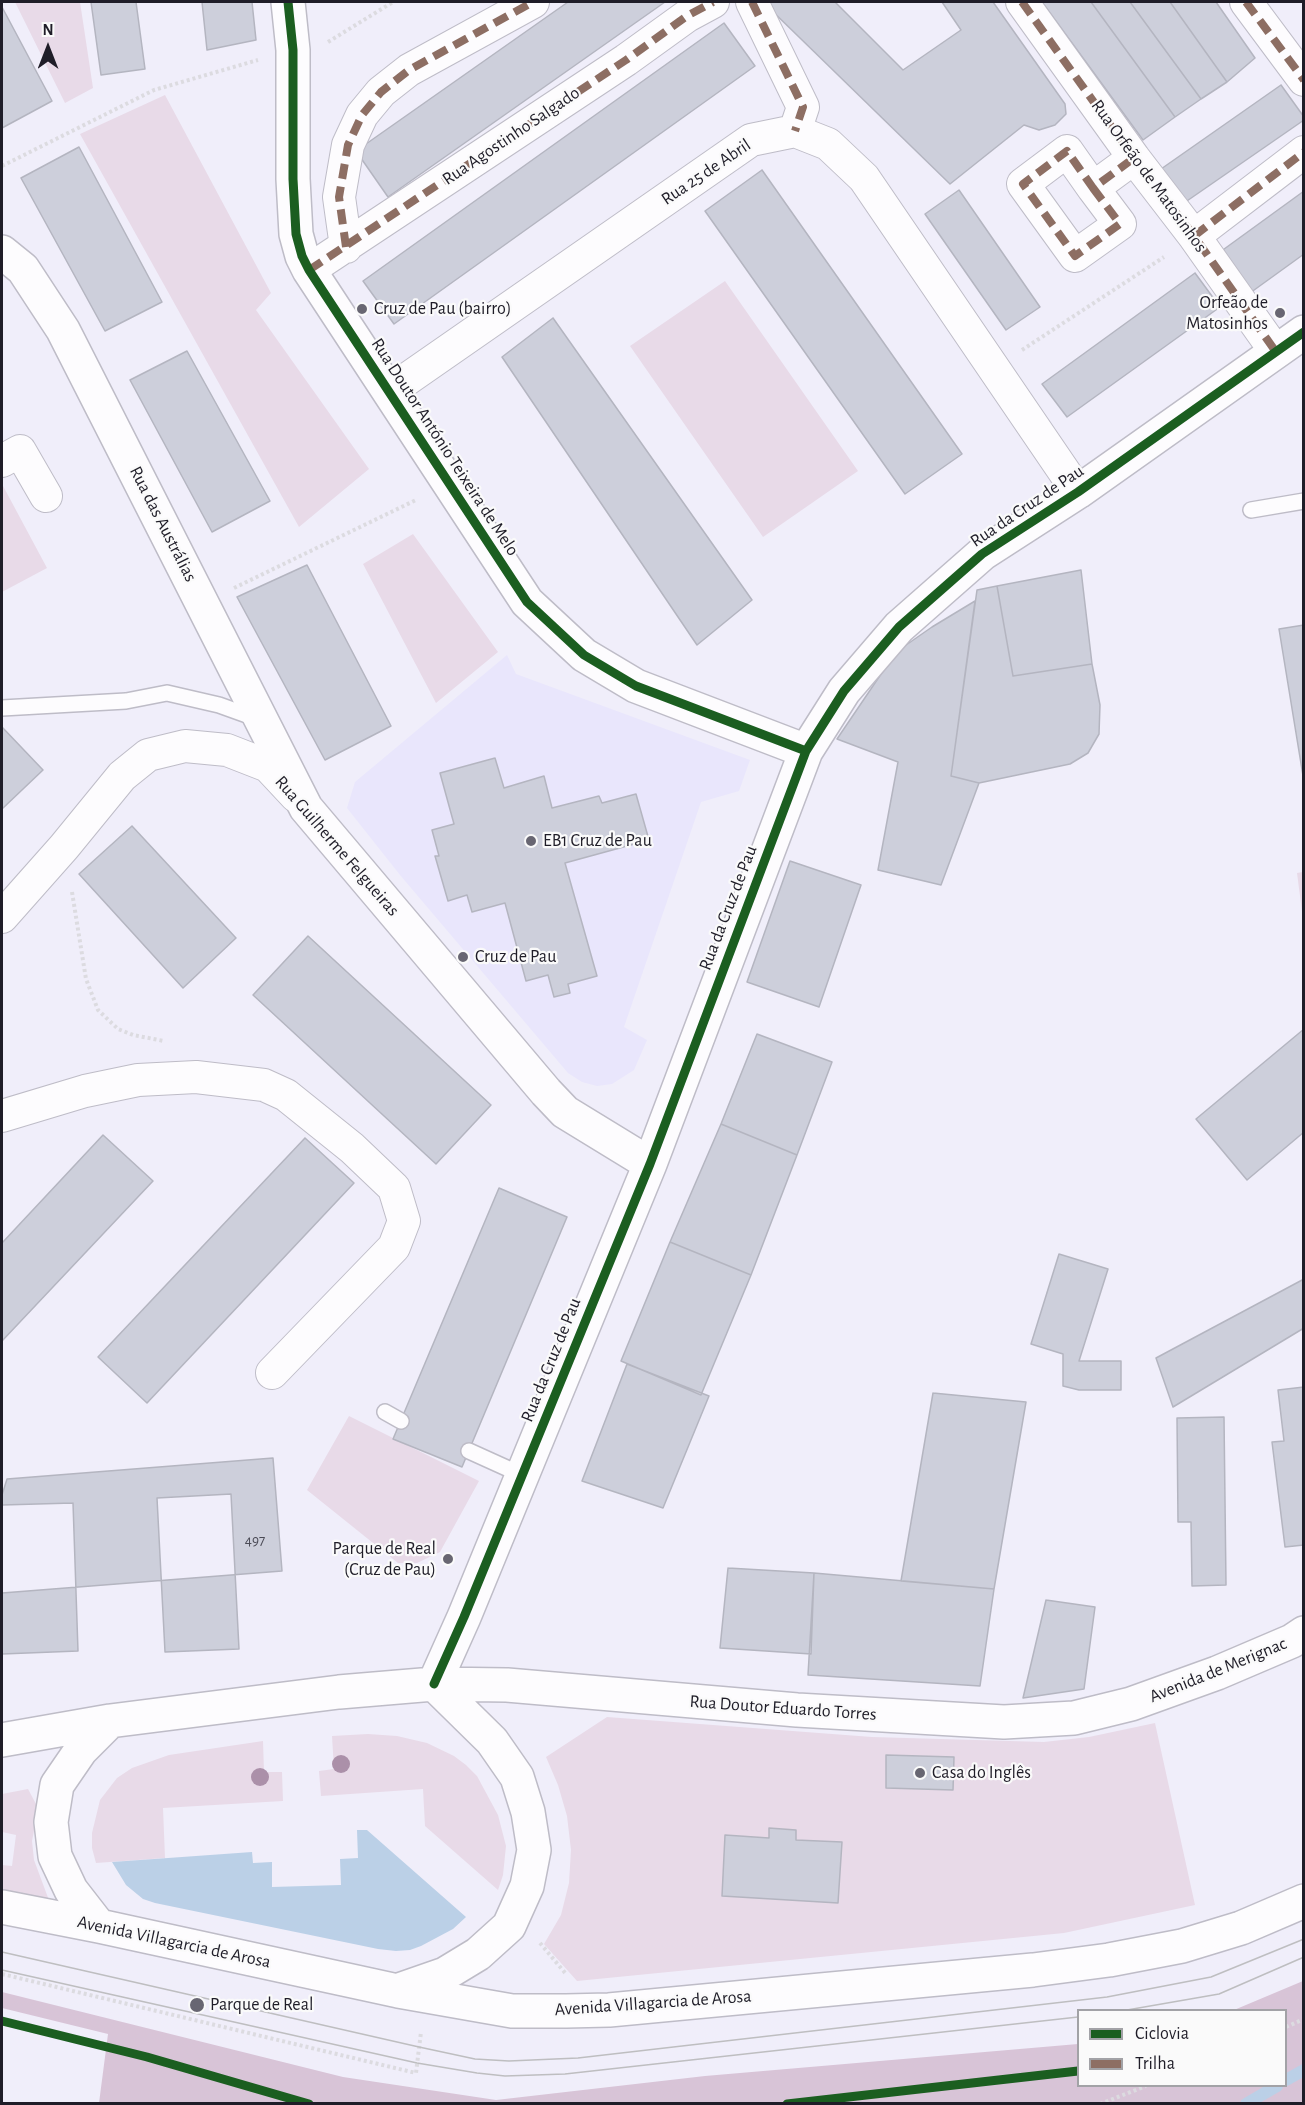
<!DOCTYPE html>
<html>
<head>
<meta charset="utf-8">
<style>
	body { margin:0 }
	#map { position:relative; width:1305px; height:2105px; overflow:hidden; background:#f0eefa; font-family:"Alegreya Sans",sans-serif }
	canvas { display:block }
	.frame { position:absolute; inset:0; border:3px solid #1f1d28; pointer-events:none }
	.legend { position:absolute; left:1077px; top:2009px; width:210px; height:78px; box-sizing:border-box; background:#fafafa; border:2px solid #a2a2a6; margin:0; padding:8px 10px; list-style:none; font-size:18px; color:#1f1d28 }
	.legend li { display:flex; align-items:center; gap:12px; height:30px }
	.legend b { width:30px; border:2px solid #a2a2a6 }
	.north { position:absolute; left:18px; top:18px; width:60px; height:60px; -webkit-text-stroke:4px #fafafa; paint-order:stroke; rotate:0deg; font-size:16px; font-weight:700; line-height:24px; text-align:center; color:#1f1d28 }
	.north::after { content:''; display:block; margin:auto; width:21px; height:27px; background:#1f1d28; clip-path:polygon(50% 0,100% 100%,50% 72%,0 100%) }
</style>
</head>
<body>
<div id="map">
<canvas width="1305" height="2105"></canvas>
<div class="frame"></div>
<ul class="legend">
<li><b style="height:8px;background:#1b5e20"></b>Ciclovia</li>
<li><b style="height:8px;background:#8d6e63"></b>Trilha</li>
</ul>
<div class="north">N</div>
</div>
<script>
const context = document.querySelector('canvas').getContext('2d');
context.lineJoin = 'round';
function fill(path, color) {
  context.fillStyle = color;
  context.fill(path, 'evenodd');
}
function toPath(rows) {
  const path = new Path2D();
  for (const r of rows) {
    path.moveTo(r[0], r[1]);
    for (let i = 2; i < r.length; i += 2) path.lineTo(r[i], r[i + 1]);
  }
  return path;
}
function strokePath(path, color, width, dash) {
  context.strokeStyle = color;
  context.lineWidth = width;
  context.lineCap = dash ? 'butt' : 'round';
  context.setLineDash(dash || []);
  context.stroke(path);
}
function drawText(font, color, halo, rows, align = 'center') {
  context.font = font + ' "Alegreya Sans",sans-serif';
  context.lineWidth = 4.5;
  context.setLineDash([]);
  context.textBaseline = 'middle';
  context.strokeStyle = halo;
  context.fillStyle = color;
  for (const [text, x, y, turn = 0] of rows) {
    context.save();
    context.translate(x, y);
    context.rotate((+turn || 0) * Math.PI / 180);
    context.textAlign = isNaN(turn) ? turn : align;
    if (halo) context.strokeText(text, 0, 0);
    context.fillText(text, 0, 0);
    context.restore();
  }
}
fill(toPath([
	[507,655,516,674,750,760,739,791,701,802,624,1027,647,1040,634,1070,612,1084,597,1086,582,1082,568,1073,400,875,347,808,355,782]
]), '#e9e6fc');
fill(toPath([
	[15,2,80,2,93,88,65,103],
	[165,95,271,293,256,310,369,469,299,527,80,134],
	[725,281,858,471,763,537,630,346],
	[2,484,47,568,2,592],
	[413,534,498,652,436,703,363,564],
	[1303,872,1304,872,1303,919,1297,873],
	[349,1416,479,1481,440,1552,417,1563,398,1563,307,1490],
	[607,1717,872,1737,1044,1742,1089,1737,1155,1723,1195,1905,1064,1933,577,1981,544,1944,561,1915,569,1883,571,1850,567,1816,558,1785,546,1757],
	[368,1734,397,1736,427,1743,454,1756,466,1765,477,1776,498,1815,506,1846,503,1875,498,1890,425,1826,423,1789,321,1796,319,1771,334,1769,332,1736],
	[263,1741,264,1772,282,1772,283,1801,163,1808,165,1858,96,1863,92,1848,92,1833,100,1800,117,1778,132,1768,169,1755],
	[28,1789,36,1804,36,1821,32,1841,34,1860,50,1903,2,1892,2,1865,12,1866,16,1835,2,1832,2,1794]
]), '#e8dae8');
fill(toPath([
	[1303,1981,1303,2104,99,2103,108,2034,2,2008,2,1992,343,2077,496,2100,705,2076,1078,2044,1078,2086,1286,2086,1286,2010,1234,2010]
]), '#d8c4d7');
fill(toPath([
	[357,1830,367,1830,466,1917,453,1929,421,1946,410,1950,396,1951,378,1949,155,1903,143,1899,126,1885,112,1862,252,1852,253,1863,272,1862,272,1887,341,1885,340,1859,358,1858]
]), '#bbd0e7');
strokePath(toPath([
	[1286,2080,1304,2070],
	[1246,2104,1277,2086]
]), '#bbd0e7', 12);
const building = toPath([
	[91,2,136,2,145,69,101,75,91,2],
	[202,2,252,2,256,40,207,50,202,2],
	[568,2,665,2,388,197,356,151,568,2],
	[763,2,835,2,903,70,961,30,942,2,993,2,1065,104,1066,114,1055,125,1039,130,1024,125,950,184,763,2],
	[1042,2,1091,2,1175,117,1143,140,1042,2],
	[1091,2,1130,2,1201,99,1175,117,1091,2],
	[1130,2,1170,2,1227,82,1201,99,1130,2],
	[1170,2,1216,2,1255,58,1227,82,1170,2],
	[2,7,52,101,2,128,2,7],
	[724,23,755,66,394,324,363,281,724,23],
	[1281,85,1304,117,1304,120,1184,203,1161,169,1281,85],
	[79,147,162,302,105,331,21,178,79,147],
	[762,170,962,454,905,494,705,211,762,170],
	[959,190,1040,307,1006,330,925,214,959,190],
	[1304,191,1304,254,1250,293,1220,252,1304,191],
	[1195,273,1220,307,1067,417,1042,384,1195,273],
	[553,318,752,600,697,645,502,357,553,318],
	[187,351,270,501,212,532,130,380,187,351],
	[307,565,391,726,325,760,237,597,307,565],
	[1081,570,1092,664,1013,676,997,586,1081,570],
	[997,586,1013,676,1092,664,1100,705,1099,734,1088,753,1070,764,979,783,951,776,977,590,997,586],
	[975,601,951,776,979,783,941,885,878,870,898,762,837,739,896,652,932,627,975,601],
	[1304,625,1304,782,1279,629,1304,625],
	[2,727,43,770,2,809,2,727],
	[495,758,504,788,544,776,552,808,599,796,602,803,636,794,649,840,565,863,597,976,568,984,570,993,554,997,548,975,526,981,505,903,472,912,467,895,448,901,435,856,439,856,432,830,454,824,440,773,495,758],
	[132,826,236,938,183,988,79,874,132,826],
	[790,861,861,885,819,1007,747,982,790,861],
	[308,936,491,1105,436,1164,253,995,308,936],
	[1304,1029,1304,1132,1247,1180,1196,1119,1304,1029],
	[757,1034,832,1062,797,1155,721,1124,757,1034],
	[721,1124,797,1155,751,1275,670,1242,721,1124],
	[103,1135,153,1181,2,1341,2,1243,103,1135],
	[305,1138,354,1183,147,1403,98,1357,305,1138],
	[499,1188,567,1217,462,1467,393,1439,499,1188],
	[670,1242,751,1275,701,1395,621,1361,670,1242],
	[1059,1254,1108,1269,1079,1361,1121,1361,1121,1390,1079,1390,1063,1386,1063,1354,1031,1344,1059,1254],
	[1304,1279,1304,1328,1173,1407,1156,1358,1304,1279],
	[627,1364,709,1396,663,1508,582,1481,627,1364],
	[1304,1387,1304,1545,1285,1547,1272,1442,1284,1441,1278,1390,1304,1387],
	[933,1393,1026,1402,994,1589,901,1581,933,1393],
	[1224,1417,1226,1585,1192,1586,1191,1522,1178,1522,1177,1418,1224,1417],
	[273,1458,282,1571,2,1593,2,1495,7,1479,273,1458],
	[231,1494,239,1649,165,1652,157,1498,231,1494],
	[73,1503,78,1651,2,1654,2,1505,73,1503],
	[728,1568,814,1573,811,1654,720,1648,728,1568],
	[814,1573,994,1589,980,1686,808,1675,814,1573],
	[1046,1600,1095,1607,1084,1689,1023,1698,1046,1600],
	[886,1755,954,1757,953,1790,886,1788,886,1755],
	[769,1828,796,1830,796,1840,842,1842,838,1903,722,1896,725,1835,769,1838,769,1828]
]);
fill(building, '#cdcfdb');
strokePath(building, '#b4b5c0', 1.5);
const lane = toPath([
	[1251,510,1304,501],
	[2,708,126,701,167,693,219,705,258,719],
	[385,1412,401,1421],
	[469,1451,522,1475]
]);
const street = toPath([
	[752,2,803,107,795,131],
	[1022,2,1134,158,1194,236,1276,352],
	[1246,2,1304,80],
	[1093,188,1120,224,1075,256,1023,184,1067,151,1093,188,1134,158],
	[1194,236,1304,152],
	[346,247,339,197,348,145,362,115,381,92,409,70,533,2],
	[309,270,626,60,687,16,713,2],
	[390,391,751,140,795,131,828,144,864,178,1078,492],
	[2,461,20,451,46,496],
	[2,917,64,847,122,776,148,755,185,746,227,750,268,766,296,796],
	[2,1116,85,1091,138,1080,196,1077,264,1085,286,1095,352,1148,394,1188,404,1221,394,1247,272,1373]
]);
const secondary = toPath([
	[288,2,293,50,293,179,296,234,302,256,309,270,527,602,584,655,636,686,806,751],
	[2,252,23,269,63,330,306,808,546,1092,565,1112,650,1164],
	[434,1684,464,1617,650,1164,806,751,844,691,899,627,982,554,1078,492,1304,332],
	[2,1740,110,1721,339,1692,434,1684,507,1685,797,1710,1004,1722,1074,1718,1131,1704,1217,1673,1292,1641,1304,1633],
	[2,1907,99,1926,398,1991,512,2011,566,2011,609,2010,1033,1970,1109,1960,1182,1946,1241,1928,1304,1901],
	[99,1926,71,1890,55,1856,51,1822,57,1785,81,1750,110,1721],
	[399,1990,445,1974,478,1954,509,1926,527,1886,534,1850,528,1812,517,1777,492,1741,434,1684]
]);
strokePath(lane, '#bebcc7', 18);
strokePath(street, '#bebcc7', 34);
strokePath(secondary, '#bebcc7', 36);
strokePath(toPath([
	[328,42,393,2],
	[2,166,154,90,258,60],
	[1022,350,1164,257],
	[234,588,416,500],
	[72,892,86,979,98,1010,118,1029,133,1035,164,1041],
	[540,1943,566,1974],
	[2,1974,416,2073,421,2032],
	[2,2021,147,2057,309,2104],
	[1286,2027,1304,2019],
	[787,2104,1078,2071],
	[1100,2104,1146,2086]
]), '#dcdbe0', 4, [3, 3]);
strokePath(lane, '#fdfcfe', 15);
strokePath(street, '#fdfcfe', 32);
strokePath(secondary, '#fdfcfe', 33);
strokePath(toPath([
	[2,1952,419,2047,475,2059,509,2061,578,2058,1107,1997,1211,1977,1304,1939],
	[2,1970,417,2063,477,2073,505,2076,565,2074,1078,2017],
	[1127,2010,1219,1994,1304,1957]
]), '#bebec0', 1.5);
strokePath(toPath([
	[752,2,803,107,795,131],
	[1022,2,1134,158,1194,236,1276,352],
	[1246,2,1304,80],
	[1093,188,1120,224,1075,256,1023,184,1067,151,1093,188,1134,158],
	[1194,236,1304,152],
	[346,247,339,197,348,145,362,115,381,92,409,70,533,2],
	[309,270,626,60,687,16,713,2]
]), '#8d6e63', 8, [15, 8]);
strokePath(toPath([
	[288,2,293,50,293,179,296,234,302,256,309,270,527,602,584,655,636,686,806,751],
	[434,1684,464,1617,650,1164,806,751,844,691,899,627,982,554,1078,492,1304,332],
	[2,2021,147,2057,309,2104],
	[787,2104,1078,2071]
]), '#1b5e20', 9);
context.fillStyle = '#ab90a9';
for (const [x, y] of [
	[341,1764],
	[260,1777]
]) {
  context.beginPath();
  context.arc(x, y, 9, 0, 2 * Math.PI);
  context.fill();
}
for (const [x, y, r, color] of [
	[362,309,6,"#686672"],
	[1280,313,6,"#686672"],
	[531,841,6,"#686672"],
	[463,957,6,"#686672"],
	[448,1559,6,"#686672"],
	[920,1773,6,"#686672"],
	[197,2005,8,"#686672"]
]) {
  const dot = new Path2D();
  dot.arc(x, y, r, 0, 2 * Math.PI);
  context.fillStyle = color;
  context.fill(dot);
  strokePath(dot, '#fafafa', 2);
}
drawText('15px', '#4a4a55', null, [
	["497",255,1540]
]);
drawText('18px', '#1f1d28', '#fafafa', [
	["Rua Agostinho Salgado",511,136,-34],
	["Rua 25 de Abril",706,172,-34],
	["Rua Orfeão de Matosinhos",1149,176,54],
	["Rua Doutor António Teixeira de Melo",445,447,57],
	["Rua da Cruz de Pau",1027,506,-34],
	["Rua das Austrálias",163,524,63],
	["Rua Guilherme Felgueiras",337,846,49],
	["Rua da Cruz de Pau",728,908,-69],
	["Rua da Cruz de Pau",551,1360,-68],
	["Avenida de Merignac",1218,1670,-22],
	["Rua Doutor Eduardo Torres",783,1708,4],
	["Avenida Villagarcia de Arosa",174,1942,12],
	["Avenida Villagarcia de Arosa",653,2003,-4]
]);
drawText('18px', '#1f1d28', '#fafafa', [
	["Orfeão de",1268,303,"right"],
	["Matosinhos",1268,324,"right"],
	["Cruz de Pau (bairro)",374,309],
	["EB1 Cruz de Pau",543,841],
	["Cruz de Pau",475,957],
	["Parque de Real",436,1549,"right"],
	["(Cruz de Pau)",436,1570,"right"],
	["Casa do Inglês",932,1773],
	["Parque de Real",210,2005]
], 'left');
</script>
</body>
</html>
